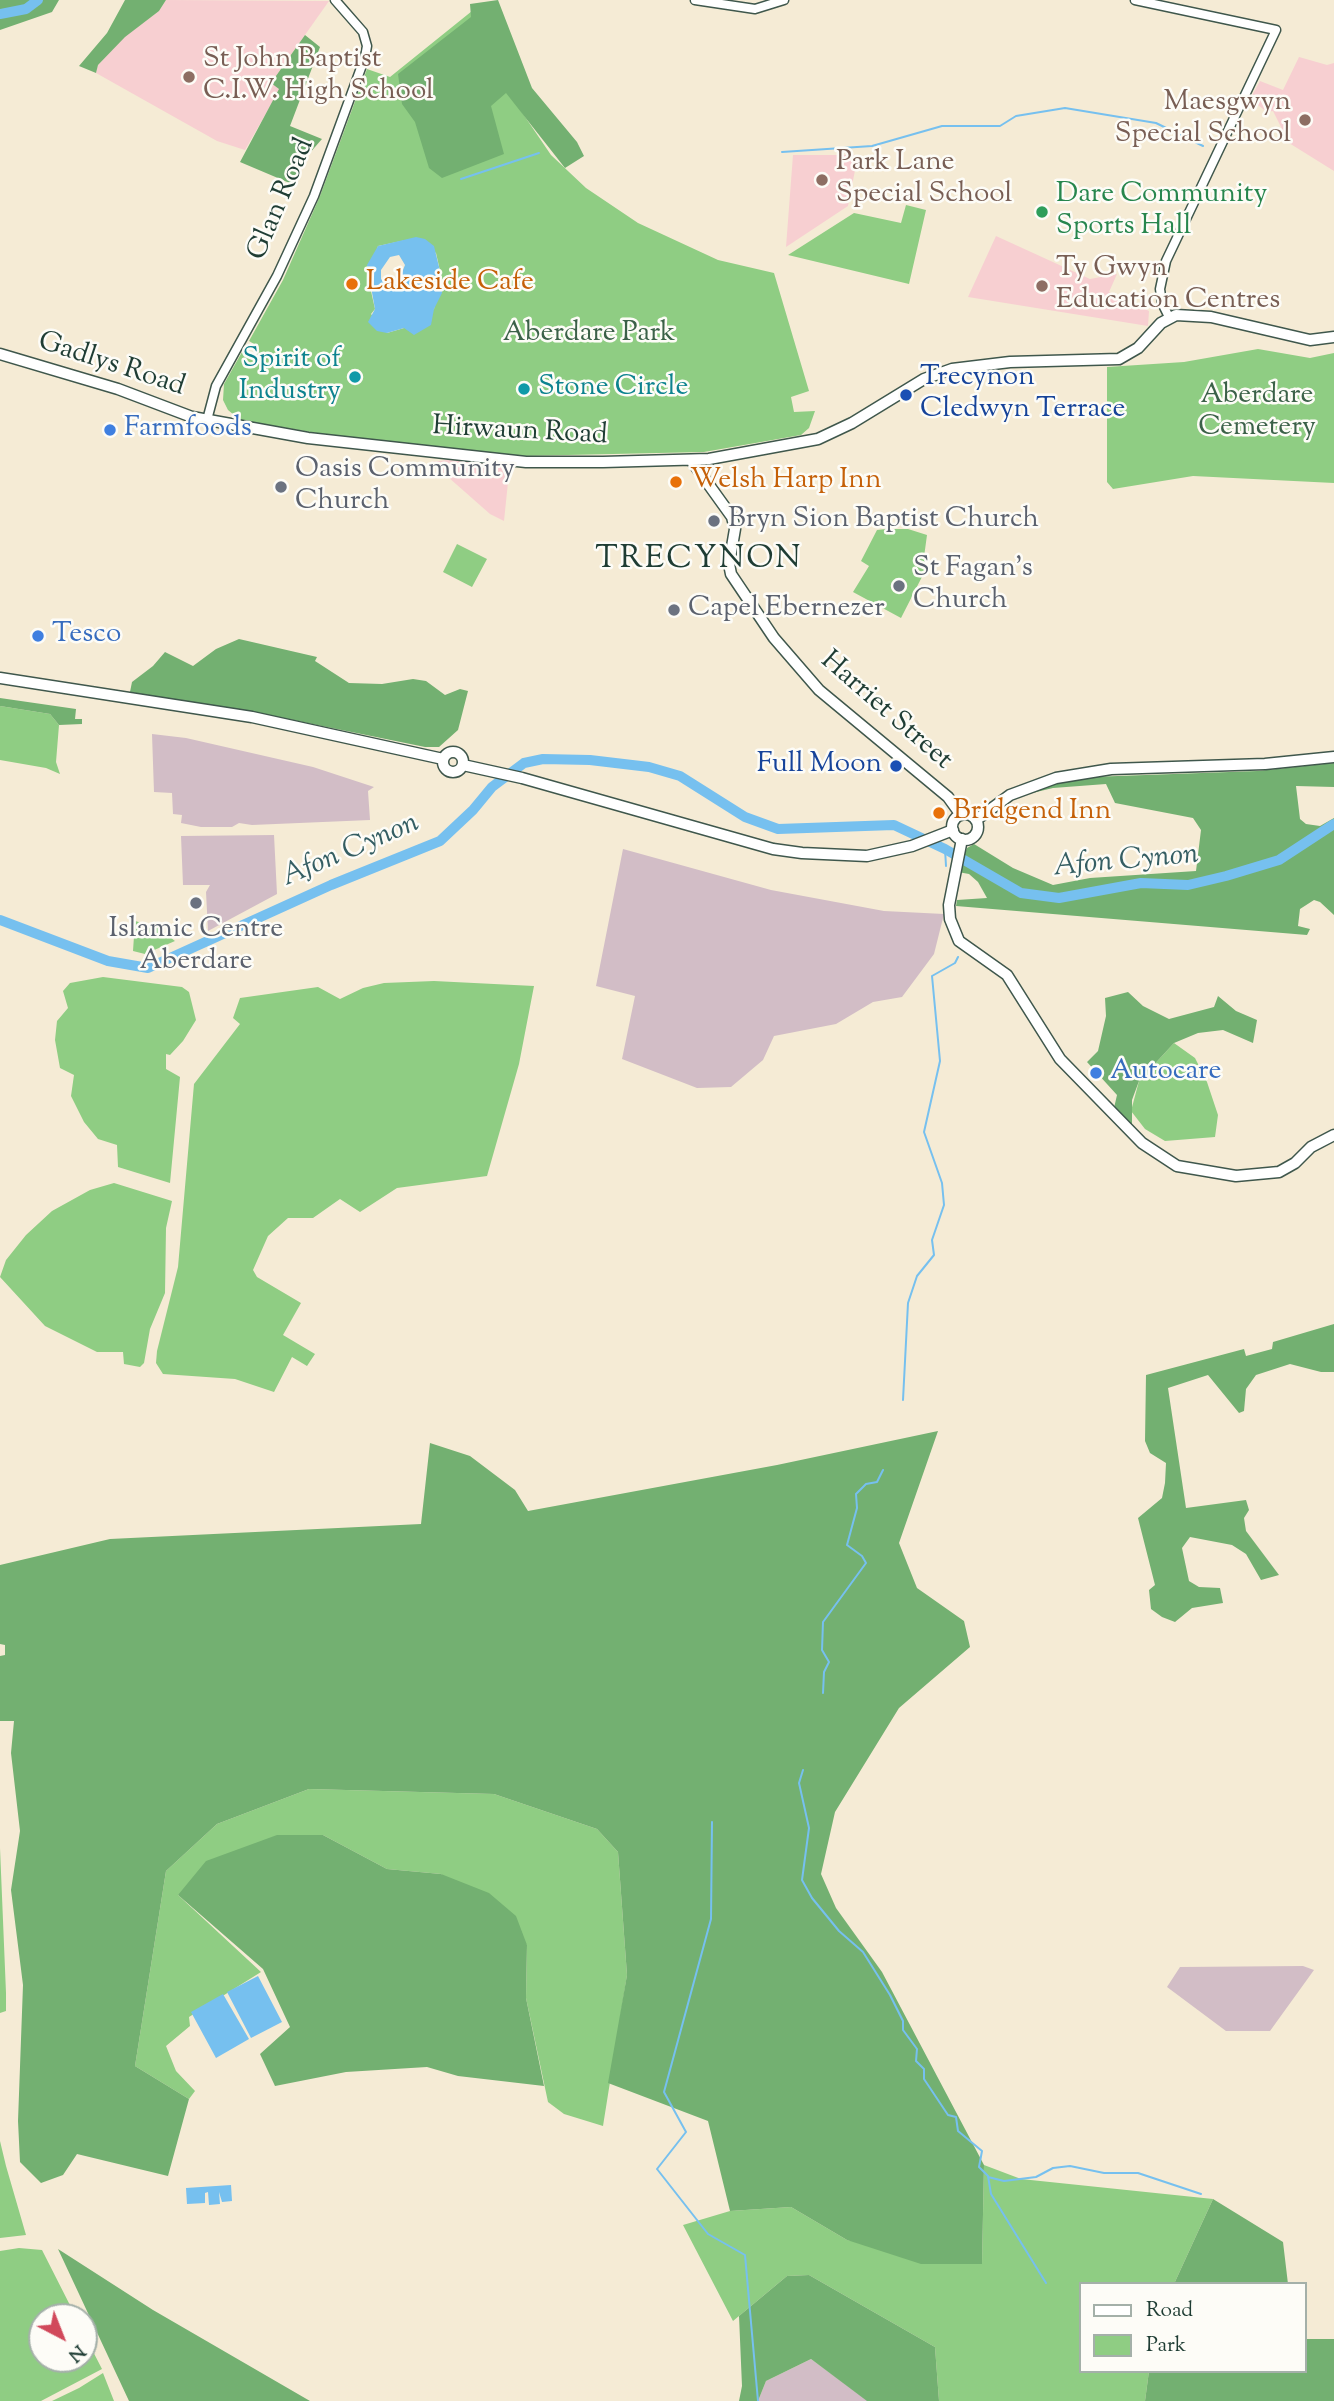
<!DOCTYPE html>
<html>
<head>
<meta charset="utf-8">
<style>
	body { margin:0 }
	#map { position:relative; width:1334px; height:2401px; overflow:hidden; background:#f5ebd5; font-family:"Sorts Mill Goudy",serif }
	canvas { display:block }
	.legend { position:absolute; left:1079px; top:2282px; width:228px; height:91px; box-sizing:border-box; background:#fdfcf7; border:2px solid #a4b0a9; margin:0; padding:9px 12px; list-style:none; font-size:21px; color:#1f3d34 }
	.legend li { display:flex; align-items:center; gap:14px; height:35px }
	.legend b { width:35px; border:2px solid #a4b0a9 }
	.north { position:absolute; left:28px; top:2303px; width:70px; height:70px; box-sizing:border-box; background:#fdfcf7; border:2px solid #a4b0a9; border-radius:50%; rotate:138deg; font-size:19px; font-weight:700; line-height:28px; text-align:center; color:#1f3d34 }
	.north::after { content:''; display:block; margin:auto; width:24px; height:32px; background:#d1495b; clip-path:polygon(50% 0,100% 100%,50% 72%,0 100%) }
</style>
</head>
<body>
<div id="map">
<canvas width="1334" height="2401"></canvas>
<ul class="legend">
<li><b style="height:9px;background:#fff"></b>Road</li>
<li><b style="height:19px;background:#8fcd83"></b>Park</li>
</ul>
<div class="north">N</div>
</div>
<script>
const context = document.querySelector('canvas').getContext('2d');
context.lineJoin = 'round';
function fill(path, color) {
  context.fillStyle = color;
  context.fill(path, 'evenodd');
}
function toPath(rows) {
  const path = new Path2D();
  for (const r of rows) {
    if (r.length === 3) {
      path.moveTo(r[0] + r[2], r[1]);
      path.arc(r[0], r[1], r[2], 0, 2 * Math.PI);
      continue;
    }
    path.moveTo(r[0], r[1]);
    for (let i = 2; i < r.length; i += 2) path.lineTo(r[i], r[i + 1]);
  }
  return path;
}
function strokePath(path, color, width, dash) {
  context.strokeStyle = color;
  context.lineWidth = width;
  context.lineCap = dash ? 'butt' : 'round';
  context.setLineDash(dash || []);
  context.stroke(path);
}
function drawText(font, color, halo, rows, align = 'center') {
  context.font = font + ' "Sorts Mill Goudy",serif';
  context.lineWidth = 5;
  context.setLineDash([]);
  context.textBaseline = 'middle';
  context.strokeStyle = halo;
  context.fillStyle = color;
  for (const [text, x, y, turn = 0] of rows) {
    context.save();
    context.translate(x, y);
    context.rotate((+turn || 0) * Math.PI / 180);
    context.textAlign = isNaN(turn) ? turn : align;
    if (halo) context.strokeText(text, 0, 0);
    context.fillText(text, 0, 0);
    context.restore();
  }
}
fill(toPath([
	[166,0,329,1,271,83,280,89,245,150,217,141,96,73,98,65,125,36,159,11],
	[1299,57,1327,65,1334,63,1334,171,1289,143,1273,111,1267,112,1250,99,1260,81,1283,90],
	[793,155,858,155,848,206,786,247],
	[996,236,1090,279,1117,274,1109,292,1149,311,1148,326,968,297],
	[447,460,510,463,504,521,490,514,431,462]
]), '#f7cfd1');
fill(toPath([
	[152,734,186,738,313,767,374,787,368,791,370,820,252,825,239,823,232,827,201,827,181,823,182,815,173,814,172,793,154,792],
	[274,835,277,894,208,931,206,892,210,885,183,885,181,836],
	[623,849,771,890,884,911,944,914,934,954,902,997,873,1002,836,1024,774,1036,763,1060,731,1087,697,1088,622,1059,635,996,596,986],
	[1303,1966,1314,1970,1270,2031,1226,2031,1167,1987,1180,1967],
	[811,2359,867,2400,867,2401,758,2401,766,2381]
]), '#d2bdc6');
fill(toPath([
	[472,11,517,105,551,155,586,188,638,223,718,260,774,273,809,391,791,397,794,412,815,411,809,428,801,435,704,452,522,456,322,434,240,420,228,410,223,400,224,384,242,352,253,358,259,347,249,341,283,280,320,196,367,69,390,77],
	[406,240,415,240,436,253,441,275,434,309,404,328,387,333,371,314,375,309,368,278,378,246],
	[906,205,926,210,909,284,788,255,854,213,901,223],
	[1258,349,1310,358,1334,353,1334,483,1193,476,1113,489,1107,482,1107,367,1184,362],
	[886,529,908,529,927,535,924,557,927,567,901,618,853,592,869,566,861,561,877,530],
	[457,544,487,559,472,587,443,572],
	[0,706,50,714,59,725,56,762,60,774,46,768,0,760],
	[135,921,157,927,175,941,145,954,133,951],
	[103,977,182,987,189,992,196,1020,183,1041,170,1055,166,1054,166,1069,180,1077,170,1183,118,1167,117,1145,98,1139,84,1122,71,1096,74,1075,60,1068,55,1040,57,1021,68,1008,63,991,70,983],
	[434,981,534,986,519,1064,487,1176,397,1188,360,1212,340,1199,313,1218,288,1218,268,1236,253,1270,257,1277,301,1303,283,1335,315,1354,307,1366,292,1357,274,1392,235,1379,163,1374,156,1363,157,1351,178,1267,194,1084,240,1024,233,1018,240,998,318,987,340,999,363,988,384,983],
	[1174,1043,1195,1058,1207,1082,1218,1115,1215,1137,1165,1141,1145,1129,1131,1111,1139,1081],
	[114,1183,172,1201,166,1228,165,1293,150,1329,144,1363,140,1367,124,1364,123,1352,97,1352,45,1326,0,1277,6,1260,26,1235,52,1211,90,1190],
	[309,1789,494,1794,597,1829,618,1852,627,1975,603,2126,564,2114,548,2102,526,1998,527,1945,441,1874,387,1869,323,1835,178,1895,261,1972,189,2017,190,2026,166,2046,176,2071,195,2091,189,2099,135,2066,166,1871,217,1824],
	[0,1848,6,1993,6,2011,0,2013],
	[0,2141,6,2166,26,2235,0,2238],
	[984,2165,1021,2179,1213,2199,1174,2284,1080,2284,1080,2371,1149,2371,1145,2401,939,2401,935,2347,809,2275,787,2276,733,2321,683,2225,730,2211,791,2207,847,2240,982,2264],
	[19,2248,42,2250,76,2317,42,2317,42,2359,84,2359,84,2334,102,2369,41,2401,0,2401,0,2251],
	[103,2373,114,2401,52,2401,79,2388]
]), '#8fcd83');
fill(toPath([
	[0,0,59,0,52,12,0,30],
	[125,0,166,0,159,11,125,37,98,65,96,73,79,66,107,33],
	[498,0,532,88,577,142,584,156,565,168,506,93,491,106,504,154,442,178,429,168,415,122,402,104,398,74,471,17,470,4],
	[305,35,320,47,290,126,322,139,308,155,292,184,240,162,279,89,271,83],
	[239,639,317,657,315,661,349,683,382,684,413,679,426,681,445,695,460,689,468,691,458,730,439,747,425,747,278,717,130,692,132,682,153,666,165,652,193,666,216,649],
	[0,698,76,709,75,719,82,719,82,724,59,725,50,714,0,706],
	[1334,763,1334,787,1296,786,1300,819,1306,824,1320,826,1334,818,1334,915,1320,902,1314,900,1300,909,1298,926,1310,929,1307,935,956,906,957,900,987,898,978,882,969,874,958,872,967,848,974,844,1013,868,1053,885,1090,878,1196,871,1201,830,1193,818,1115,803,1106,784,1053,788,1028,794,1050,785,1090,777,1257,771],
	[1128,992,1143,1006,1169,1019,1214,1007,1218,996,1236,1011,1257,1020,1253,1043,1223,1030,1198,1033,1174,1043,1139,1081,1132,1100,1132,1127,1114,1108,1117,1095,1087,1062,1098,1051,1106,1016,1105,998],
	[1334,1324,1334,1372,1321,1372,1290,1364,1256,1375,1246,1389,1244,1411,1239,1413,1208,1375,1168,1388,1186,1508,1246,1500,1249,1510,1244,1518,1246,1531,1279,1575,1261,1580,1246,1554,1232,1545,1190,1537,1182,1548,1189,1581,1199,1587,1220,1588,1223,1603,1192,1608,1175,1622,1162,1617,1151,1609,1149,1590,1155,1585,1138,1518,1162,1498,1165,1483,1166,1463,1150,1453,1145,1441,1146,1375,1244,1349,1246,1356,1272,1349,1273,1342],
	[938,1431,899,1543,917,1588,964,1621,970,1647,899,1708,835,1812,821,1874,836,1908,882,1972,984,2165,982,2264,921,2264,847,2240,791,2207,730,2211,708,2121,608,2083,627,1975,618,1852,597,1829,494,1794,309,1789,217,1824,166,1871,135,2066,189,2099,168,2176,77,2154,63,2175,41,2183,20,2162,18,2121,23,1985,11,1890,20,1831,11,1753,14,1721,0,1721,0,1656,5,1655,5,1645,0,1644,0,1565,110,1539,421,1524,430,1443,470,1456,515,1490,528,1511,777,1465],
	[277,1835,323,1835,387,1869,441,1874,489,1893,516,1916,527,1945,526,1998,544,2086,458,2076,427,2067,346,2072,275,2086,260,2054,290,2027,263,1969,178,1895,206,1861],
	[1213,2199,1283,2242,1288,2284,1174,2284],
	[58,2249,153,2310,310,2401,129,2401],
	[809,2275,935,2347,939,2401,867,2401,811,2359,766,2381,758,2401,739,2401,742,2386,739,2316,787,2276],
	[1304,2339,1334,2339,1334,2401,1145,2401,1149,2371,1304,2371]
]), '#73b071');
fill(toPath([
	[416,237,425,239,434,246,441,275,442,293,434,309,431,325,414,335,404,328,387,333,377,331,368,322,375,309,367,265,378,246],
	[399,255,405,265,399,280,394,286,386,285,381,279,381,270,390,257],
	[258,1976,282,2022,251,2038,227,1992],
	[223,1994,249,2039,216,2058,191,2012],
	[231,2185,232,2201,222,2202,219,2192,220,2204,209,2205,208,2192,205,2193,205,2203,187,2204,186,2188]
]), '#76c0ef');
strokePath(toPath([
	[782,152,872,146,942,126,1000,126,1016,116,1065,108,1156,123,1203,146],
	[461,179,539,153],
	[945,849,946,866],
	[903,1400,908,1303,917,1276,934,1255,932,1240,944,1205,942,1183,924,1132,940,1061,932,976,955,963,958,957],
	[823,1693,824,1672,829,1662,822,1650,823,1622,866,1563,862,1556,847,1545,857,1508,856,1494,866,1484,877,1482,883,1470],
	[803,1770,799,1783,809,1828,802,1880,812,1898,839,1931,863,1952,890,1995,903,2021,903,2030,917,2049,916,2061,924,2069,924,2079,948,2115,956,2117,958,2131,982,2151,979,2167,988,2176,991,2194,1046,2283],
	[712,1822,711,1919,664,2092,686,2132,657,2169,708,2234,745,2255,758,2401],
	[988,2177,1004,2181,1036,2177,1053,2168,1070,2166,1104,2173,1138,2173,1201,2194]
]), '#76c0ef', 2);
strokePath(toPath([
	[0,14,26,9,38,0],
	[0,920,108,961,148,968,331,885,440,841,473,810,492,787,524,763,543,759,590,760,649,767,680,776,745,817,778,829,894,825,945,849,1021,893,1059,898,1141,883,1188,885,1226,876,1279,860,1334,824]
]), '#76c0ef', 10);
const minor = toPath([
	[695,0,755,9,784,0],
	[1135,0,1276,30,1166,261,1160,289,1162,303,1169,317],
	[207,420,216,386,277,276,314,196,365,57,367,46,363,32,335,0]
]);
const major = toPath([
	[0,354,118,389,192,417,308,438,526,462,603,462,709,459,818,439,852,423,924,379,952,369,1010,362,1119,359,1138,348,1161,323,1176,315,1211,317,1310,340,1334,337],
	[691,460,732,517,735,529,729,564,731,574,774,638,819,690,948,797,961,815],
	[0,678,252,717,443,759],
	[453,762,10],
	[463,765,522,778,773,849,802,853,867,856,912,846,953,830],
	[965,827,13],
	[976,820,1010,795,1056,778,1111,769,1265,764,1334,757],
	[962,839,949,905,950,919,959,941,1007,975,1060,1059,1142,1143,1177,1166,1236,1176,1279,1172,1295,1163,1311,1147,1334,1135]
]);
strokePath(minor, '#3f574c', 11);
strokePath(major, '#3f574c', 13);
strokePath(minor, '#fff', 8);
strokePath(major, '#fff', 10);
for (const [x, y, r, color] of [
	[189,77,7,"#8d6e63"],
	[1305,120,7,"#8d6e63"],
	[822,180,7,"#8d6e63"],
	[1042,212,7,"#2e9e5b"],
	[352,284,7,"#e8710a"],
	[1042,286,7,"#8d6e63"],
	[355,377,7,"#0f9aa8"],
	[524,389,7,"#0f9aa8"],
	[906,395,7,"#1a4fb4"],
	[110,430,7,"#3f7fe0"],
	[676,482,7,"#e8710a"],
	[281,487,7,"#6b7280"],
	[714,521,7,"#6b7280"],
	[899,586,7,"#6b7280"],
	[674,610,7,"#6b7280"],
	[38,636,7,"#3f7fe0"],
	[896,766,7,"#1a4fb4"],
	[939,813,7,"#e8710a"],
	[196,903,7,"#6b7280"],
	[1096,1073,7,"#3f7fe0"]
]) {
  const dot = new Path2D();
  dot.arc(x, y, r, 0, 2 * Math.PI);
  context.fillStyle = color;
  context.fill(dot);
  strokePath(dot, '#fdfcf7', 2.5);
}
drawText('28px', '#785e54', '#fdfcf7', [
	["St John Baptist",203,61],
	["C.I.W. High School",203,93],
	["Maesgwyn",1291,104,"right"],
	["Special School",1291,136,"right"],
	["Park Lane",836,164],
	["Special School",836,196],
	["Ty Gwyn",1056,270],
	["Education Centres",1056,302]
], 'left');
drawText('28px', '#27864d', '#fdfcf7', [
	["Dare Community",1056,196],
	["Sports Hall",1056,228]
], 'left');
drawText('28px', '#1f3d34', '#fdfcf7', [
	["Glan Road",283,200,-67],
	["Gadlys Road",111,366,18],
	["Hirwaun Road",520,433,3],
	["Harriet Street",885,712,41]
]);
drawText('28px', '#c56008', '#fdfcf7', [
	["Lakeside Cafe",366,284],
	["Welsh Harp Inn",690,482],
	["Bridgend Inn",953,813]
], 'left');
drawText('28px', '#3b6148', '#fdfcf7', [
	["Aberdare Park",589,335],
	["Aberdare",1257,397],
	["Cemetery",1257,429]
]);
drawText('28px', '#0d838f', '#fdfcf7', [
	["Spirit of",341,361],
	["Industry",341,393],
	["Stone Circle",538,389,"left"]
], 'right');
drawText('28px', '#164399', '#fdfcf7', [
	["Trecynon",920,379],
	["Cledwyn Terrace",920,411],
	["Full Moon",882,766,"right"]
], 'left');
drawText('28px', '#366cbe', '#fdfcf7', [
	["Farmfoods",124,430],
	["Tesco",52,636],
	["Autocare",1110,1073]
], 'left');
drawText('28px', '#5b616d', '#fdfcf7', [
	["Oasis Community",295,471],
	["Church",295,503],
	["Bryn Sion Baptist Church",728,521],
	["St Fagan's",913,570],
	["Church",913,602],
	["Capel Ebernezer",688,610],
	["Islamic Centre",196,931,"center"],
	["Aberdare",196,963,"center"]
], 'left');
drawText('italic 30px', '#355e63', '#fdfcf7', [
	["Afon Cynon",351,852,-23],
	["Afon Cynon",1126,863,-5]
]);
context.letterSpacing = '2px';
drawText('32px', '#1f3d34', '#fdfcf7', [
	["TRECYNON",699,562]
]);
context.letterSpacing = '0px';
</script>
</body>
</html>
